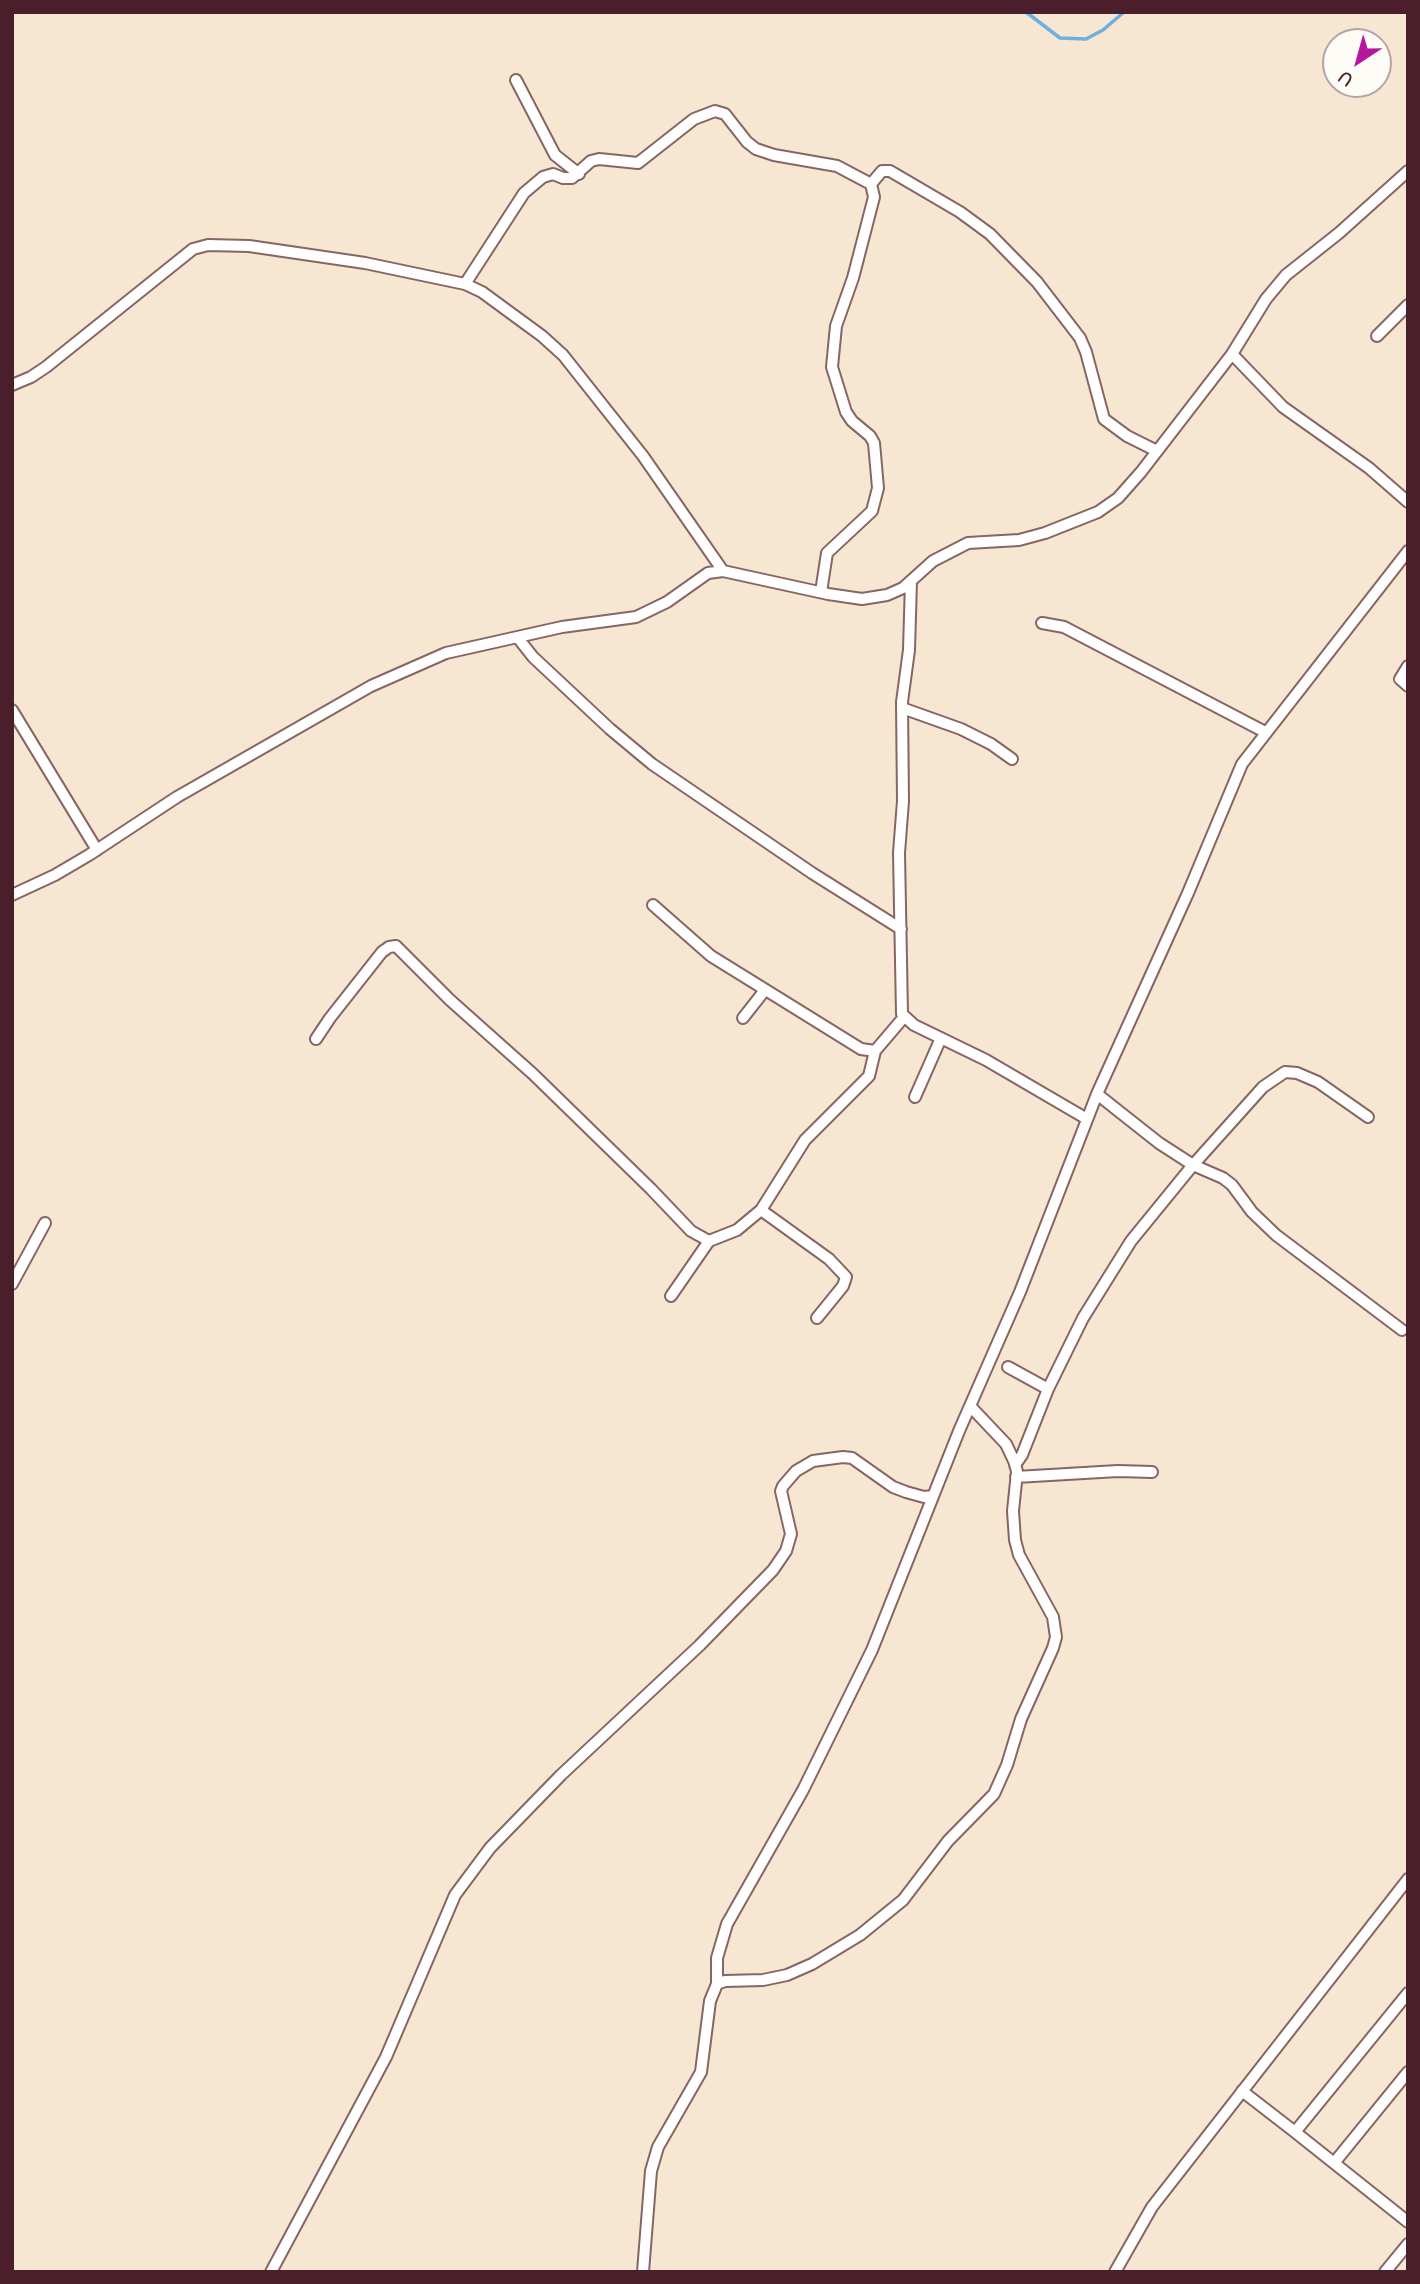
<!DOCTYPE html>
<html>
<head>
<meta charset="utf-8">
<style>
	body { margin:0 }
	#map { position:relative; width:1420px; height:2284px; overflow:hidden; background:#f7e6d1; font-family:"Comic Neue",sans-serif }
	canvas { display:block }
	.frame { position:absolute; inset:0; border:14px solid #4a1f2b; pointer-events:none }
	.north { position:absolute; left:1322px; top:28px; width:70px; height:70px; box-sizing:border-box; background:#fdfcf7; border:2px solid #b5a4a5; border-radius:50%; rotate:216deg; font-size:19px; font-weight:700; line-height:28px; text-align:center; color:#4a1f2b }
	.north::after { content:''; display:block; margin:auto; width:24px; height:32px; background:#b5179e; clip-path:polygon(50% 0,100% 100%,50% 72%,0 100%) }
</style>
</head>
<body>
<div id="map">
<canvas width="1420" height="2284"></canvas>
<div class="frame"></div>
<div class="north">U</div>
</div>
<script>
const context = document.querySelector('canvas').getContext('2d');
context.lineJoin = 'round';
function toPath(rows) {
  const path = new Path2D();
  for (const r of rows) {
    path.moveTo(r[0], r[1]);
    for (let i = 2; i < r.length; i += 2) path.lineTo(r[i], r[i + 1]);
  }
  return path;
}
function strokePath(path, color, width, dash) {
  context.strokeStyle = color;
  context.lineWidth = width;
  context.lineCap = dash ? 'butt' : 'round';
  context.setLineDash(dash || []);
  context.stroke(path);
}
strokePath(toPath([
	[1026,12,1060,38,1086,39,1103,30,1124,12]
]), '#6cb1e2', 3.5);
const minor = toPath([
	[516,80,555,155,579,174],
	[871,184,882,171,890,171,960,212,990,234,1037,282,1080,338,1086,352,1104,419,1127,436,1157,451],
	[465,284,524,193,543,177,553,174,563,178,572,178,591,161,599,159,638,163,694,119,715,111,725,114,747,142,756,149,774,155,837,166,871,184,874,197,853,278,836,326,832,367,846,412,852,421,870,436,874,443,878,488,872,511,827,553,821,592],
	[1377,336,1408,305],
	[1232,354,1266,299,1286,275,1339,233,1408,171],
	[12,385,31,377,46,367,193,249,208,245,249,246,365,263,465,284,482,292,542,336,563,355,643,456,723,571],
	[911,581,909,650,902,702,903,801,899,853,902,1014,914,1025,986,1060,1087,1119],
	[1042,623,1064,627,1265,732],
	[518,638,533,657,610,729,652,764,812,873,901,929],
	[1408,666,1400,679,1408,686],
	[902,708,961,729,991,744,1012,759],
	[12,710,97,850],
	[12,895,55,875,89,855,177,797,371,686,446,653,562,627,636,617,667,602,708,573,723,571,828,594,862,599,887,595,903,588,933,561,968,543,1019,540,1045,533,1098,512,1118,498,1141,472,1232,354,1283,407,1369,468,1408,502],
	[653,905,711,956,861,1049,875,1051,904,1017],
	[743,1018,765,990],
	[316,1039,330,1018,382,952,389,947,396,946,450,1000,533,1074,651,1189,691,1231,709,1241,737,1230,761,1210,805,1140,869,1076,875,1051],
	[1097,1094,1159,1143,1193,1165,1223,1178,1232,1185,1252,1212,1276,1235,1402,1330],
	[915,1097,941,1038],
	[761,1210,829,1259,846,1277,843,1286,817,1318],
	[12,1284,45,1223],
	[671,1296,709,1241],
	[1008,1367,1048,1389],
	[1015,1465,1022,1455,1048,1389,1083,1318,1131,1241,1193,1165,1263,1087,1285,1072,1297,1073,1318,1082,1368,1117],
	[1016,1477,1118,1471,1152,1472],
	[717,1984,717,1958,727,1924,803,1790,872,1650,959,1431,1020,1292,1097,1094,1188,893,1242,764,1408,551],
	[1242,2091,1295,2132,1408,1993],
	[1295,2132,1334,2163,1408,2072],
	[1334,2163,1408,2222],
	[271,2272,386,2057,455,1895,490,1848,561,1775,700,1645,773,1570,786,1551,791,1534,781,1491,783,1486,796,1471,813,1461,843,1457,852,1458,893,1487,906,1492,924,1497,933,1496],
	[643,2272,651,2171,658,2147,701,2072,710,2001,717,1984,725,1981,763,1980,787,1975,812,1964,860,1935,903,1900,948,1841,994,1794,1007,1765,1021,1719,1053,1648,1056,1637,1053,1617,1019,1555,1015,1540,1013,1511,1017,1472,1015,1463,1006,1444,971,1407],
	[1115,2272,1152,2207,1408,1879],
	[1385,2272,1408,2244]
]);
strokePath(minor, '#876565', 14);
strokePath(minor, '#fff', 10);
</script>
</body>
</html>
